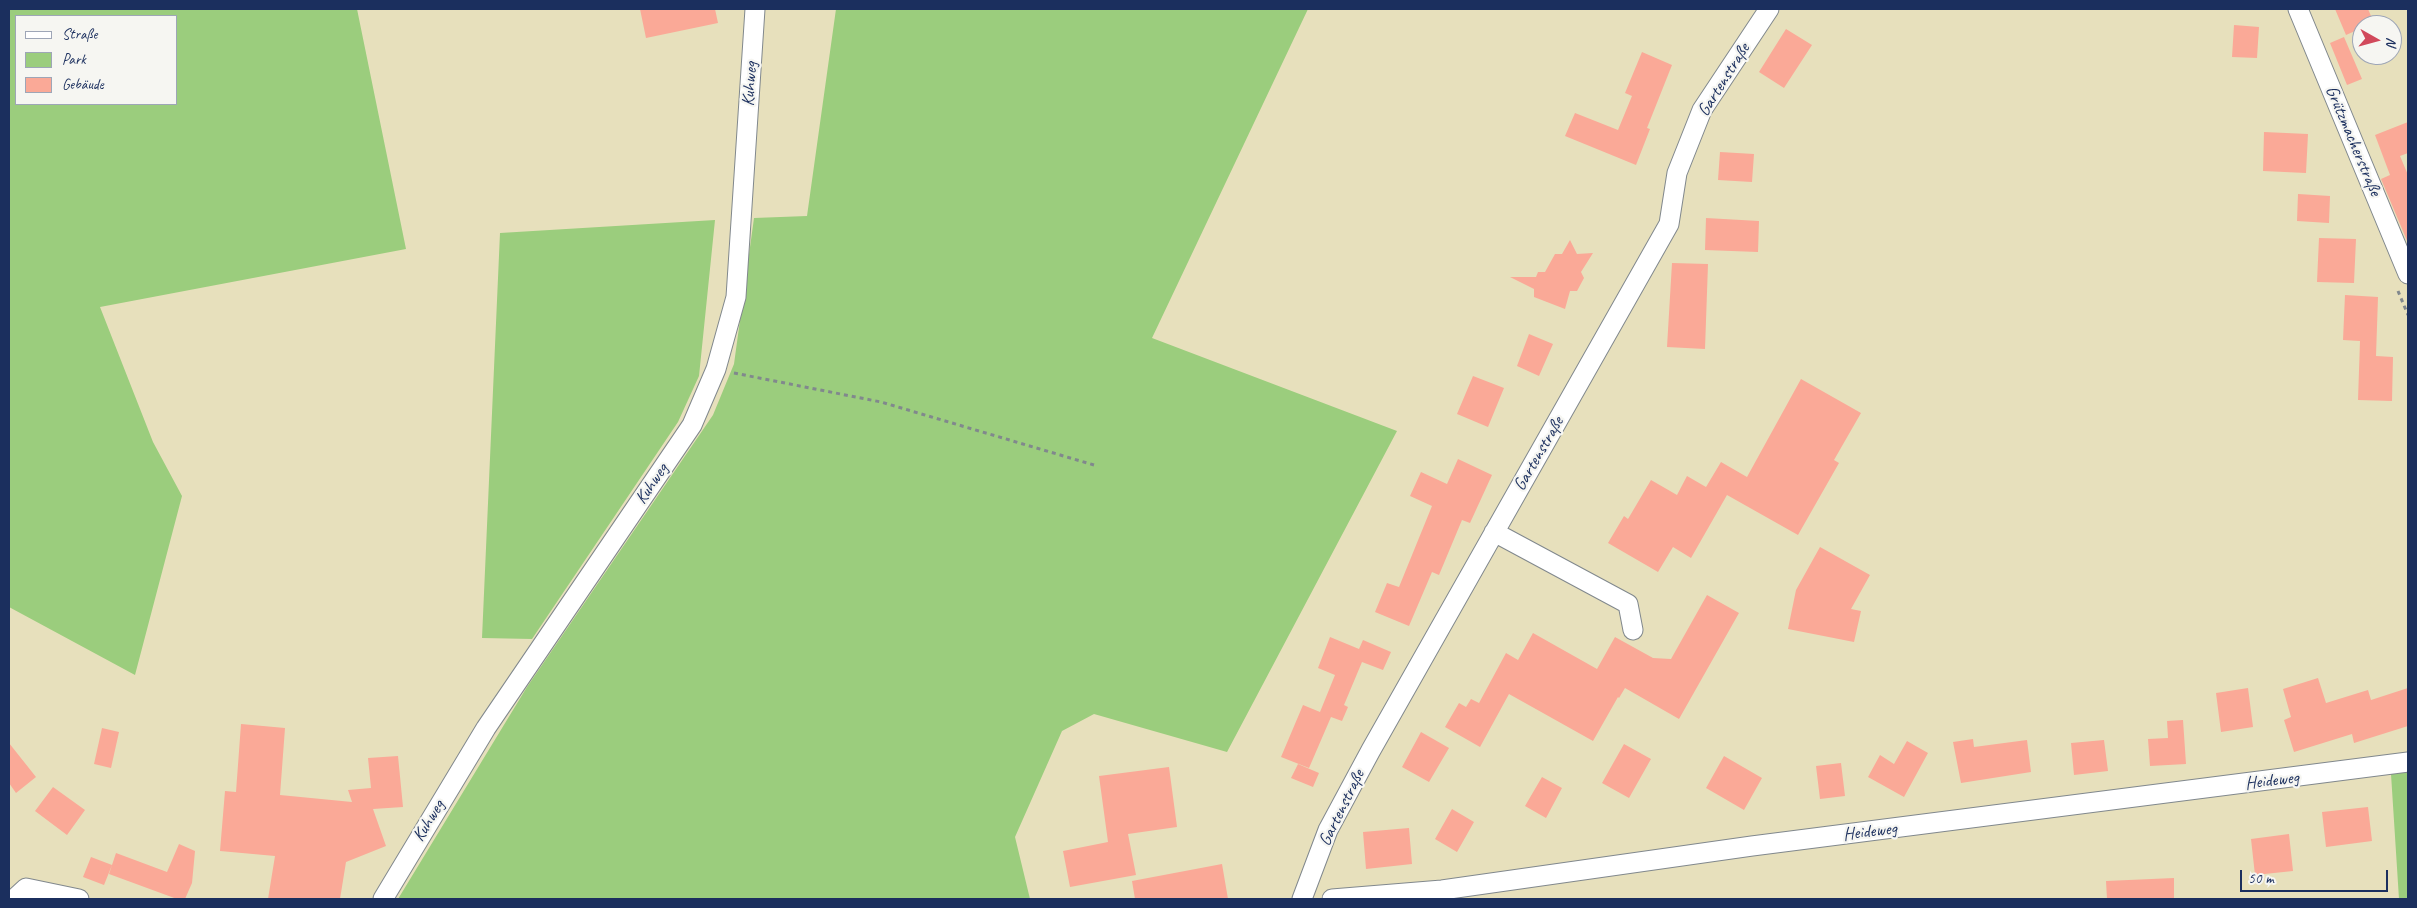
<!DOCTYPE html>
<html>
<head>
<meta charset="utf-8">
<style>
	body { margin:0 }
	#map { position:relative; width:2417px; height:908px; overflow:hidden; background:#e7e0bc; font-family:Caveat,sans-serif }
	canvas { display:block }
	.frame { position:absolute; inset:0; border:10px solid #1b2f5e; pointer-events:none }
	.legend { position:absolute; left:15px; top:15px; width:162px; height:90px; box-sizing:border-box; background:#f6f6f2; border:1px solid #9ea6b7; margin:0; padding:6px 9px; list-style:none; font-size:15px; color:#1b2f5e }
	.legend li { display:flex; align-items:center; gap:10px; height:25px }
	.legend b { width:25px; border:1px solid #9ea6b7 }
	.north { position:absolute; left:2352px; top:15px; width:50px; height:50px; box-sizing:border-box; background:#f6f6f2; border:1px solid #9ea6b7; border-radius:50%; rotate:97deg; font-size:14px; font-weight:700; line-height:20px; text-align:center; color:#1b2f5e }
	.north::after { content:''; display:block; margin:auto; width:18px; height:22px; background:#d1495b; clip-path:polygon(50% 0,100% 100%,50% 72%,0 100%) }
	.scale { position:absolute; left:2240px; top:870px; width:148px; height:22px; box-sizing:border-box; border:2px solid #1b2f5e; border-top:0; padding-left:6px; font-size:15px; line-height:18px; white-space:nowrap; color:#1b2f5e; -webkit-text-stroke:4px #f6f6f2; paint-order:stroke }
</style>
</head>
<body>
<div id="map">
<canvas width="2417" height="908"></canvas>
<div class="frame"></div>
<ul class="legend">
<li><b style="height:6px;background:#fff"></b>Straße</li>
<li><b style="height:14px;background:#9bcd7d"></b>Park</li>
<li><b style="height:14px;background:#faa997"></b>Gebäude</li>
</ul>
<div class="north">N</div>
<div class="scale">50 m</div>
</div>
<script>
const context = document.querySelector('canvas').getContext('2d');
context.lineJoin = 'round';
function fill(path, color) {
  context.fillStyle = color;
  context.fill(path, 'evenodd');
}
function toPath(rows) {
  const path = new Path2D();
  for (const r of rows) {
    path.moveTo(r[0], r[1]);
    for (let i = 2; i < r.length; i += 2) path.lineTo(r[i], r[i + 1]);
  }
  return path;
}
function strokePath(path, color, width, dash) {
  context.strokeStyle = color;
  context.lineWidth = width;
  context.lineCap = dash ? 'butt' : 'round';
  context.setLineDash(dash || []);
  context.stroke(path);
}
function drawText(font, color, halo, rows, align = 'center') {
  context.font = font + ' Caveat,sans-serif';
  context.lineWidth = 4.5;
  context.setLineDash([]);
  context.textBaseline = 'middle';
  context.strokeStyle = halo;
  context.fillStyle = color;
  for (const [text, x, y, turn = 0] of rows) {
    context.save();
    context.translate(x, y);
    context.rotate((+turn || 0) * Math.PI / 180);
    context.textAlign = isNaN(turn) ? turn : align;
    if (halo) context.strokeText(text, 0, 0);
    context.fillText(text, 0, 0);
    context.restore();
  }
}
fill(toPath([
	[9,9,357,9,406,249,100,307,153,442,182,496,135,675,9,607],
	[16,16,176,16,176,104,16,104],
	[836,9,1308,9,1152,338,1397,431,1227,752,1094,714,1062,731,1015,837,1030,899,398,899,527,687,713,415,734,364,754,218,807,216],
	[715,220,699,376,678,422,532,639,482,638,500,233],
	[2408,772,2408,899,2399,899,2391,774]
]), '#9bcd7d');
fill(toPath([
	[640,9,715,9,718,23,646,38],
	[2335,9,2368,9,2374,23,2362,25,2362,28,2346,35],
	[2234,25,2259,27,2257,58,2232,57],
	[1786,29,1812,45,1784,88,1759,72],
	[2344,37,2362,79,2347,85,2330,43],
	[1642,52,1672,65,1647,128,1650,129,1636,165,1565,136,1575,113,1618,130,1632,96,1625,93],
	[2408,122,2408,153,2400,156,2408,175,2408,243,2381,179,2390,175,2375,135],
	[2264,132,2308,134,2306,173,2263,171],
	[1720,152,1754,154,1752,182,1718,180],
	[2298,194,2330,196,2329,223,2297,221],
	[1706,218,1759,221,1758,252,1705,250],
	[2319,238,2356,239,2354,283,2317,282],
	[1570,240,1577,254,1593,253,1581,272,1584,278,1577,291,1570,291,1565,309,1534,297,1534,289,1510,277,1536,277,1538,272,1545,272,1555,254,1562,254],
	[1672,263,1708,264,1705,349,1667,347],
	[2345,295,2378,297,2376,356,2393,357,2392,401,2358,400,2360,341,2343,340],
	[1529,334,1553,344,1539,376,1517,366],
	[1473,376,1504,388,1488,427,1457,414],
	[1801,379,1861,413,1834,460,1839,463,1798,535,1727,495,1691,558,1673,547,1658,572,1608,543,1624,516,1628,519,1651,480,1677,495,1687,476,1706,487,1721,462,1747,477],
	[1458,459,1492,475,1470,523,1462,520,1439,575,1432,572,1409,626,1375,612,1387,583,1399,587,1432,506,1410,496,1421,472,1447,484],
	[1820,547,1870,575,1851,609,1861,611,1854,642,1788,629,1796,590],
	[1707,595,1739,613,1679,719,1625,688,1619,698,1618,697,1593,741,1509,694,1480,747,1445,727,1459,703,1466,707,1471,699,1479,703,1506,653,1518,660,1533,633,1597,669,1615,637,1653,658,1671,659],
	[1330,637,1359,649,1363,640,1391,652,1383,670,1362,662,1344,705,1348,707,1342,721,1331,717,1309,768,1281,757,1303,705,1320,712,1335,675,1318,668],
	[2318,678,2326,703,2368,690,2371,700,2408,688,2408,726,2354,743,2352,734,2294,752,2284,720,2291,717,2283,689],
	[2248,688,2253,727,2221,732,2216,693],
	[2183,720,2186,764,2150,766,2148,739,2168,738,2167,721],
	[241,724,285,728,280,795,352,802,348,790,371,788,368,758,398,756,403,807,373,809,386,846,346,862,340,899,268,899,275,856,220,851,225,791,236,792],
	[102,728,119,732,111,768,94,764],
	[1421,732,1449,748,1429,782,1402,767],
	[1973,739,1974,747,2027,740,2031,772,1961,783,1953,742],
	[2104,740,2108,771,2074,775,2071,743],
	[1907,741,1928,753,1904,797,1868,777,1880,755,1894,764],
	[9,743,36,777,16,793,9,783],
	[1624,744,1651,759,1629,798,1602,783],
	[1724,756,1762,778,1744,810,1706,788],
	[1841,763,1845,796,1820,799,1816,766],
	[1298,764,1319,773,1313,787,1291,778],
	[1169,767,1177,827,1128,834,1136,875,1070,887,1063,851,1108,842,1099,776],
	[1542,777,1562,788,1546,818,1525,806],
	[53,787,85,810,67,835,35,811],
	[2368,807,2372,841,2326,847,2322,812],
	[1452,809,1474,822,1457,852,1435,839],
	[1409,828,1412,864,1366,869,1363,832],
	[2289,834,2293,871,2255,875,2251,839],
	[179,844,195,851,192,883,185,899,177,899,109,874,116,853,167,872],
	[91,857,112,865,104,885,83,877],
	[1222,864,1228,899,1135,899,1132,881],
	[2174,878,2174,899,2107,899,2106,881]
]), '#faa997');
const minor = toPath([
	[2298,9,2408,274],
	[1494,532,1628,604,1633,630],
	[14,899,26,888,79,899],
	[383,899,486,728,692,425,716,369,736,297,755,9],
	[1302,899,1328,830,1371,750,1669,224,1677,173,1702,110,1769,9],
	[1332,899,1442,890,1752,846,2408,762]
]);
strokePath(minor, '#81888d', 21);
strokePath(toPath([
	[2398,291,2408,315],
	[734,373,881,402,1094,465]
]), '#81888d', 3, [4, 4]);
strokePath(minor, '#fff', 19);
drawText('18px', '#1b2f5e', '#f6f6f2', [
	["Gartenstraße",1724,80,-58],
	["Kuhweg",750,84,-86],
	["Grützmacherstraße",2353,141,67],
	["Gartenstraße",1539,454,-60],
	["Kuhweg",652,484,-56],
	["Heideweg",2272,781,-7],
	["Gartenstraße",1342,808,-64],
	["Kuhweg",429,821,-59],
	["Heideweg",1870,832,-7]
]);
</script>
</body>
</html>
